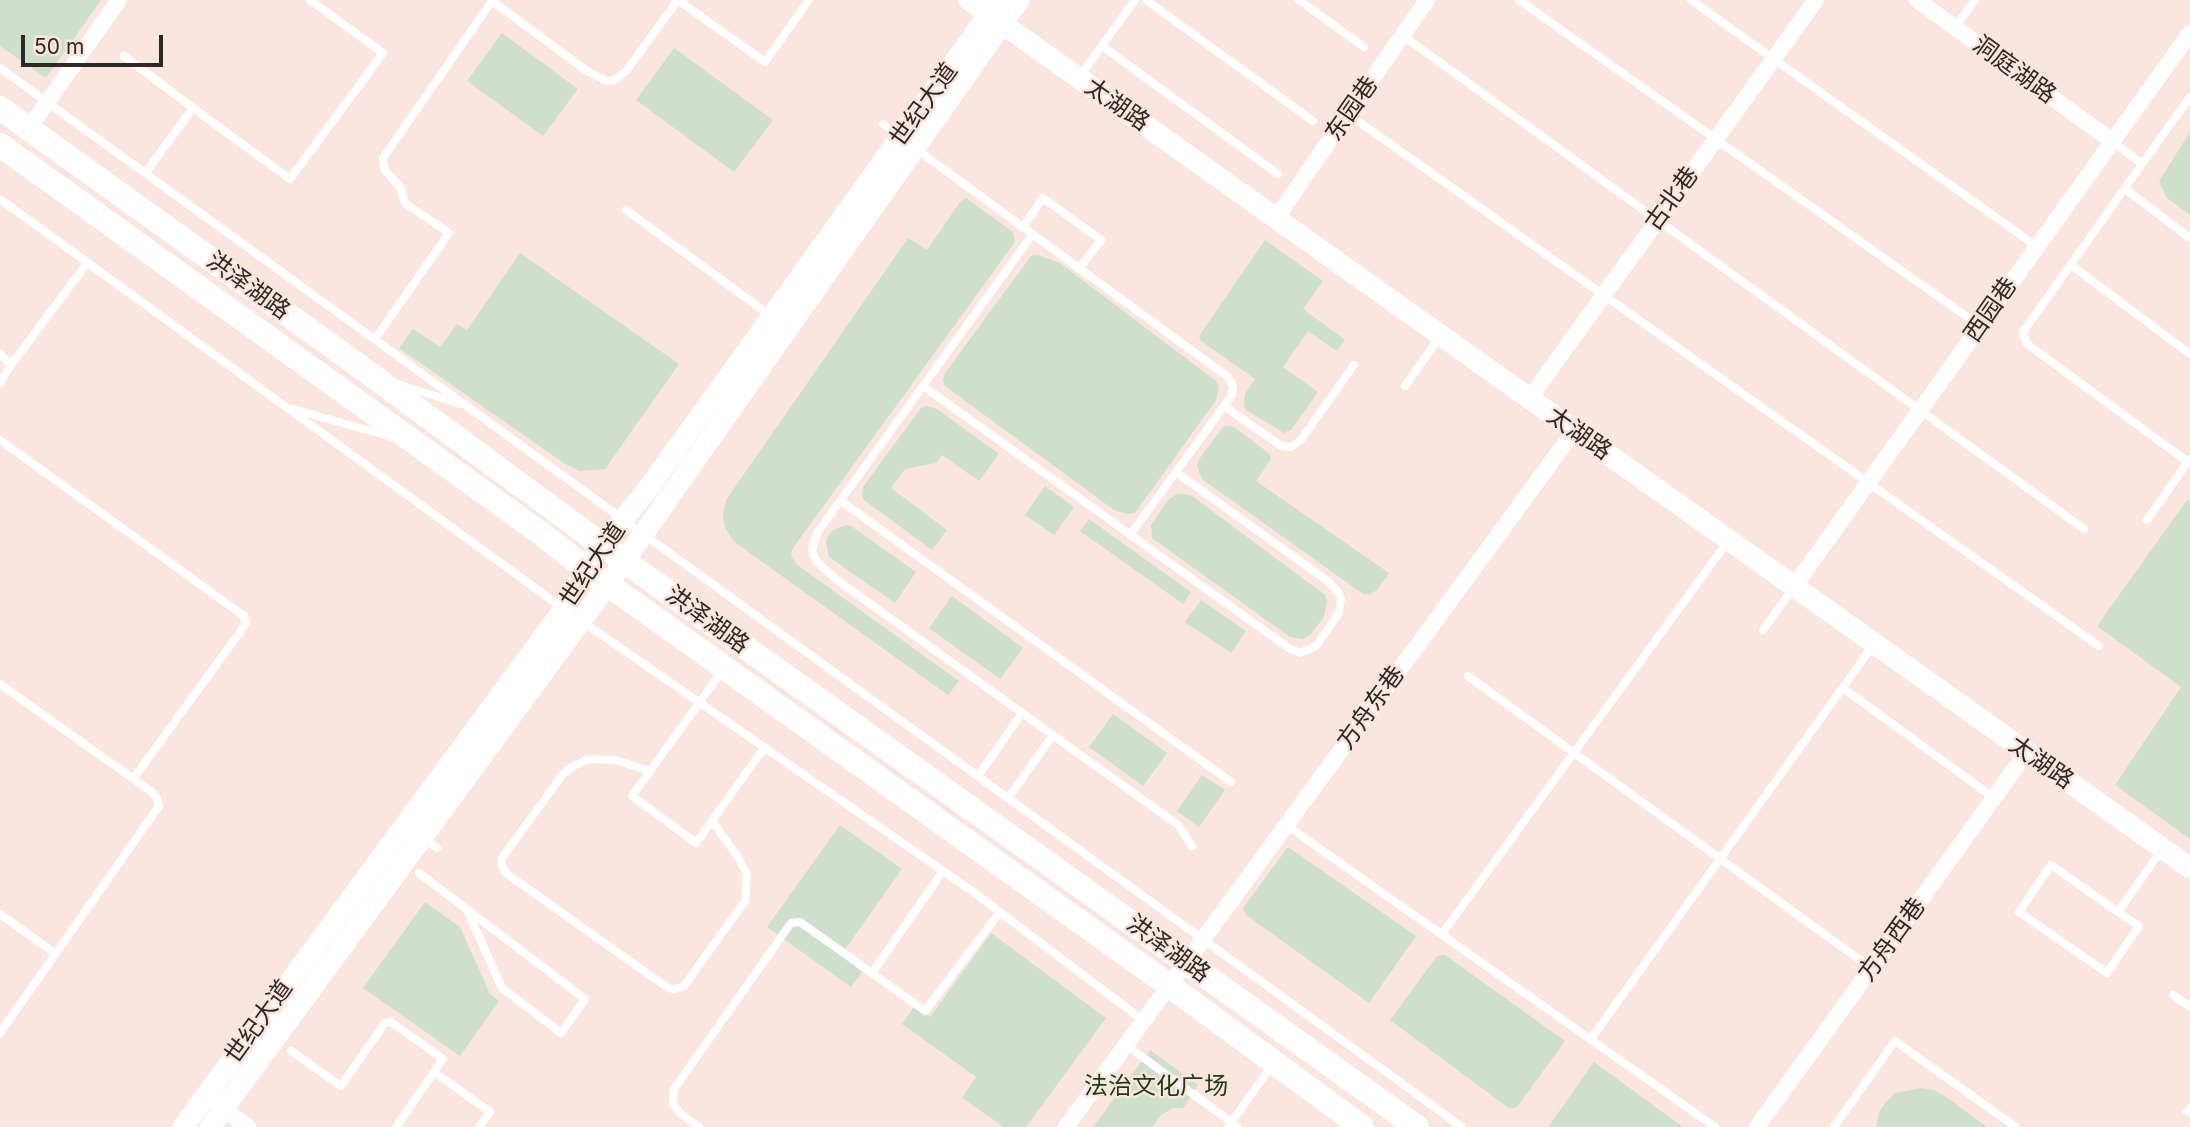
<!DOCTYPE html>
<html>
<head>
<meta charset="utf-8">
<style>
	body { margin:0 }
	#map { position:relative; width:2190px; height:1127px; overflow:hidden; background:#fae6dc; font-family:Inter,sans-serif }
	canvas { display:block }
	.scale { position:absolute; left:21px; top:35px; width:142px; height:32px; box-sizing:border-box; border:4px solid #2f2824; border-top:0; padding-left:9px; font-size:21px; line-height:24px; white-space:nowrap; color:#2f2824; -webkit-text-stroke:5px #fae6dc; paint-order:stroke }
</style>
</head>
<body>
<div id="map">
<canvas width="2190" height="1127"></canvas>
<div class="scale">50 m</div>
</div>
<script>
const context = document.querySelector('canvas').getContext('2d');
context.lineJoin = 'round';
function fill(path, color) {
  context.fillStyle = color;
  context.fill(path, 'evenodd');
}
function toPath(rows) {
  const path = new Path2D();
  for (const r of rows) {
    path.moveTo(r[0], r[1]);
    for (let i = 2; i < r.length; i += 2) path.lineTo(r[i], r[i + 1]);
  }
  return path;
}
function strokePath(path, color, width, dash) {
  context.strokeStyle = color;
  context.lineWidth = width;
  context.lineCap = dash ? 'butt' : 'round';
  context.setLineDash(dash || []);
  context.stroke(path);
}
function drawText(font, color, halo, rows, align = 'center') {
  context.font = font + ' Inter,"Noto Sans SC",sans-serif';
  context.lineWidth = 5;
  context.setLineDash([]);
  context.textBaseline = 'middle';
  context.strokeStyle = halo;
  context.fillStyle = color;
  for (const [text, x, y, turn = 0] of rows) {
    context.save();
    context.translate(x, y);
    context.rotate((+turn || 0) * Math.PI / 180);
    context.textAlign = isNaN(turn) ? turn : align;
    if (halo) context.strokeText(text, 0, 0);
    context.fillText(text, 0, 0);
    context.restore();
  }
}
fill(toPath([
	[0,0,101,0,46,78,0,46],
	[502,33,578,89,543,136,467,81],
	[674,48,773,120,734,172,636,100],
	[2190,132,2190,215,2167,198,2159,181],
	[966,198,1013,232,1015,242,793,548,791,555,796,564,959,681,948,695,733,541,725,527,723,514,726,500,908,238,927,250,960,202],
	[1265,240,1323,281,1303,309,1345,340,1337,351,1308,331,1283,367,1318,392,1291,430,1284,433,1246,410,1244,405,1245,394,1255,379,1201,341,1199,336],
	[520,253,679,364,605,469,580,471,565,464,399,348,413,329,440,347,457,324,467,330],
	[1038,255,1060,263,1216,381,1219,386,1216,400,1135,513,1128,514,1114,510,945,386,943,380,945,373,1031,256],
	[926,406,937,409,999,454,979,481,942,455,936,463,905,469,891,488,947,530,932,550,864,500,862,495,863,487,921,408],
	[1227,426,1234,427,1270,454,1271,459,1256,481,1389,573,1377,590,1369,595,1363,594,1202,479,1197,466,1200,458,1223,427],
	[1045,486,1074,507,1054,535,1025,515],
	[1178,493,1192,496,1325,595,1327,601,1324,617,1310,635,1303,639,1290,637,1152,538,1151,525,1168,500],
	[2187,500,2190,502,2190,839,2115,785,2181,687,2097,626],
	[1089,519,1191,592,1183,604,1080,531],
	[846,525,851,526,916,572,895,603,829,557,826,543,828,536,833,530],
	[952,596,1023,648,1000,679,929,628],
	[1201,600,1246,631,1231,653,1185,622],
	[1113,714,1167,753,1143,786,1089,747],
	[1202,775,1225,790,1199,827,1177,811],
	[840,825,902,869,841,955,862,972,851,987,767,927],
	[1288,847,1416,936,1369,1003,1246,915,1243,908],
	[425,902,460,927,490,994,499,1001,460,1056,363,988],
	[991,933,1106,1018,1026,1127,1004,1127,962,1098,976,1077,902,1024,914,1007,930,1017],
	[1445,955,1565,1041,1517,1107,1510,1109,1390,1020,1437,956],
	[1150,1050,1198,1085,1183,1108,1173,1108,1161,1115,1152,1127,1093,1127],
	[1594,1062,1683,1127,1548,1127],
	[1920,1088,1934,1090,1945,1096,1987,1127,1876,1127,1879,1112,1886,1102,1896,1093]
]), '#cde0ca');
strokePath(toPath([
	[678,0,765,62,809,0],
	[1146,0,1313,121],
	[1299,0,1364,47],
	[1519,0,1980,326],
	[1691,0,2036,246],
	[1955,27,1975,0],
	[1402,35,2084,529],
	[1102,46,1278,174],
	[124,56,193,108],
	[0,68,1462,1127],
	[1080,76,1135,0],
	[1348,114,2099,646],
	[883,124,900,137],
	[2112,141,2142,164,2023,332,2027,344,2188,462,2190,459],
	[916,149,1228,377,1233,386,1232,395,1130,535],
	[2142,164,2190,97],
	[145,173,193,108,290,179,383,53,310,0],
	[2125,189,2190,238],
	[0,199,564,609],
	[626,210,771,316],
	[1022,228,1043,198,1101,240,1079,269],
	[1032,235,817,533,812,550,816,561,837,580,1178,825,1192,846],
	[2071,265,2190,354],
	[375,339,449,233,405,203,400,187,384,169,383,158,492,1,587,71,607,81,614,80,626,71,678,0],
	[0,354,11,365,0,383],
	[11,365,87,263],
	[400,385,461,404],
	[923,386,1290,649,1301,653,1316,646,1339,613,1341,598,1337,591,1329,582,1176,472],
	[1405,386,1441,335],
	[1224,406,1281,446,1291,447,1300,441,1354,365],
	[293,409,392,437],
	[0,440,244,616,246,622,243,628,133,779],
	[841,501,1231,782],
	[2147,520,2188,462],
	[583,622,972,891,1144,1021],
	[1763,630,1793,588],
	[723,670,632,796,696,843,764,748],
	[1468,676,1871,968],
	[0,684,152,792,157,798,159,806,0,1033],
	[1843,688,1994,798],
	[650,771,616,760,589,759,575,765,563,774,502,858,502,867,507,874,668,988,675,989,684,986,745,901,747,875,738,857,712,821],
	[978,776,1022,713],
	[1009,797,1053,735],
	[1286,825,1715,1127],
	[424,838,437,848],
	[943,871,872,973,925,1011,1000,912],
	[419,873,585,999,561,1033,502,988,467,910],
	[2118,912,2139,926,2107,973,2019,912,2051,865,2118,912,2161,851],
	[0,914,56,954],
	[1442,934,1728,541],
	[2173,995,2190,1007],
	[1591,1039,1874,644],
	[1126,1045,1238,1127],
	[291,1051,341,1086,385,1023,391,1022,443,1059,396,1127],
	[434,1072,490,1112,479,1127],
	[2187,1112,2190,1108],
	[699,1127,682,1115,673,1104,674,1089,791,923,800,922,872,973],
	[1228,1127,1273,1064],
	[1834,1127,1895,1041,2016,1127]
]), '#fff', 8);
strokePath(toPath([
	[1917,0,2112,141],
	[29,128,119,0],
	[1276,218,1427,0],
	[1529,399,1816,0],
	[1793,588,2190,33],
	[215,1103,248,1127],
	[1066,1127,1574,431],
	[1757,1127,2027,752]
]), '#fff', 16);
strokePath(toPath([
	[969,0,2190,868],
	[183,1127,564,609,585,568,650,486,999,0],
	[210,1127,608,584,1019,0]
]), '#fff', 21);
strokePath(toPath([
	[0,108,351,360,602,545,1417,1127],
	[0,145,542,534,585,568,1170,986,1362,1127]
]), '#fff', 24);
drawText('24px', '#2f2824', '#fae6dc', [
	["洞庭湖路",2014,70,36],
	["世纪大道",924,105,-54],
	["太湖路",1117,105,35],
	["东园巷",1352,109,-55],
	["古北巷",1672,199,-54],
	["洪泽湖路",248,286,36],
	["西园巷",1991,310,-55],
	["太湖路",1579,434,35],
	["世纪大道",593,565,-56],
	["洪泽湖路",707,620,36],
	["方舟东巷",1371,708,-54],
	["太湖路",2041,763,35],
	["方舟西巷",1892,940,-54],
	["洪泽湖路",1168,949,36],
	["世纪大道",259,1022,-54]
]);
drawText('24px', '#1c3b17', '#fae6dc', [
	["法治文化广场",1156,1087]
]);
</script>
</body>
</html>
